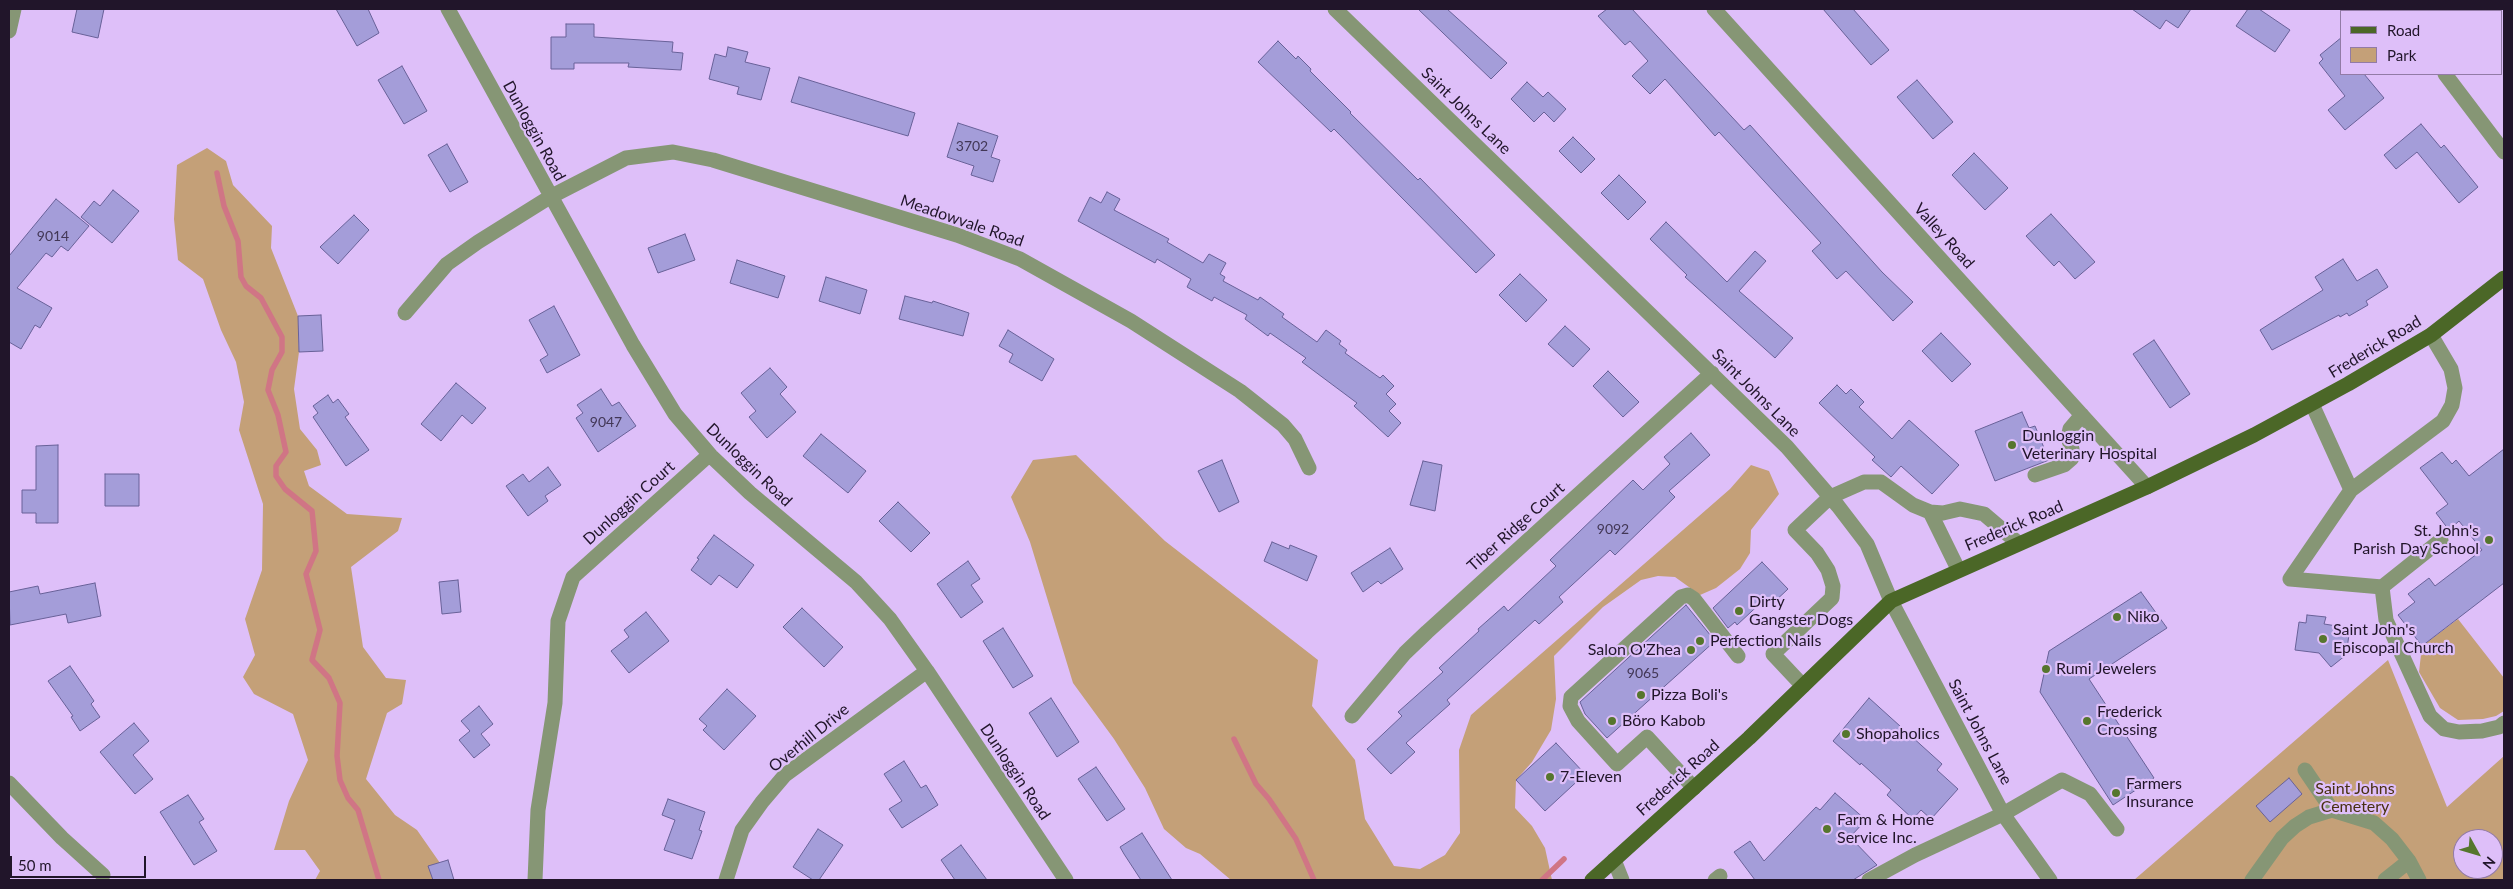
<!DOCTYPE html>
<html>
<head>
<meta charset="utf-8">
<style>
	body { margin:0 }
	#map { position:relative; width:2513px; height:889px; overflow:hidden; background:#debff9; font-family:Lato,sans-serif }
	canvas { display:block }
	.frame { position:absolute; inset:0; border:10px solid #21152a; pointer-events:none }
	.legend { position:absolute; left:2340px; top:10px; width:162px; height:65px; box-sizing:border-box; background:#debff9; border:1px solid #927ba6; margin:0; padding:6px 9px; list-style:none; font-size:15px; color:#21152a }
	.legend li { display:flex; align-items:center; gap:10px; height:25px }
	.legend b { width:25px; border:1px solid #927ba6 }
	.north { position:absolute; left:2453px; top:829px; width:50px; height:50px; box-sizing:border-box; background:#debff9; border:1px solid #927ba6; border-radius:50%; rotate:129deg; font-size:14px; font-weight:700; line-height:20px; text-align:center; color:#21152a }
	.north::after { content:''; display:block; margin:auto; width:18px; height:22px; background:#56762d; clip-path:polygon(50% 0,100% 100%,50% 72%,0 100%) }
	.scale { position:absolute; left:10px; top:856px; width:136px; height:22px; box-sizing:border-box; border:2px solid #21152a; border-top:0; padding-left:6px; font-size:15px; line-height:18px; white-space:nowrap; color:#21152a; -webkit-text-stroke:4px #debff9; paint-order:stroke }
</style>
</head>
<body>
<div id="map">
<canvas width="2513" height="889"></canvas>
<div class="frame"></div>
<ul class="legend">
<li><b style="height:6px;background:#4b6727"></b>Road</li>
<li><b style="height:14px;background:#c4a078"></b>Park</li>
</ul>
<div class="north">N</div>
<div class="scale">50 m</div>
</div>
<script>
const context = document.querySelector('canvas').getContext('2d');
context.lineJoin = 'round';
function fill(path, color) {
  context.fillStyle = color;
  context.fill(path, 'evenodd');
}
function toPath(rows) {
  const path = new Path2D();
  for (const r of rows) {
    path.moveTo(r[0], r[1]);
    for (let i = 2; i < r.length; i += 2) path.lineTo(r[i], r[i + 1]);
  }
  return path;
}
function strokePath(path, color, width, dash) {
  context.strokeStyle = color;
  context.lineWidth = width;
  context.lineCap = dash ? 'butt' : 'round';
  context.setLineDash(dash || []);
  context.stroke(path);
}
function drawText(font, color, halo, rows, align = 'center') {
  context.font = font + ' Lato,sans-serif';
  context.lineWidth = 4.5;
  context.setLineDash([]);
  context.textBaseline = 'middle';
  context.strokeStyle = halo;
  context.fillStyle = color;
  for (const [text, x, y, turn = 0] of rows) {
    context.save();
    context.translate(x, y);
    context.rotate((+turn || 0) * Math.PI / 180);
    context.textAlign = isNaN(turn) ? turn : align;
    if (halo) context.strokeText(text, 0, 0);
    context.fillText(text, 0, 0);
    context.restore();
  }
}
fill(toPath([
	[207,148,226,161,233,185,272,226,271,248,298,316,299,352,294,389,300,429,317,450,321,465,304,471,309,486,347,514,402,518,398,531,351,567,363,647,386,678,406,680,402,704,387,713,366,779,395,815,417,830,440,863,429,866,433,880,315,880,320,871,305,850,274,850,289,801,308,760,293,714,254,694,243,677,255,655,245,619,262,570,263,504,239,430,244,402,236,362,221,330,203,279,178,260,174,219,177,165],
	[1076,455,1165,541,1318,660,1312,706,1355,760,1365,819,1394,866,1420,869,1445,855,1460,833,1459,750,1471,715,1730,489,1751,465,1769,471,1779,494,1751,530,1750,553,1740,569,1716,588,1700,595,1675,577,1658,576,1641,580,1603,607,1554,656,1556,699,1551,730,1532,762,1516,780,1515,808,1532,826,1545,848,1552,880,1231,880,1200,854,1186,848,1164,829,1145,788,1114,739,1073,683,1030,542,1011,497,1033,460],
	[2458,619,2504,678,2504,711,2496,716,2483,719,2458,720,2440,708,2419,672,2422,646],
	[2388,660,2447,807,2504,756,2504,880,2134,880],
	[2463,839,2493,839,2493,869,2463,869]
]), '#c4a078');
strokePath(toPath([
	[217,173,224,206,238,241,241,277,246,286,261,298,282,337,282,352,272,370,268,390,278,415,286,452,276,466,276,476,285,489,312,511,316,551,306,574,320,630,312,660,329,678,340,703,337,756,340,780,348,798,358,810,379,880],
	[1234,739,1256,784,1269,799,1296,839,1314,880],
	[1542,880,1564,859]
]), '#d07585', 5.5);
const building = toPath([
	[77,9,104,9,98,38,72,32,77,9],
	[336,9,368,9,379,33,357,46,336,9],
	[1418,9,1447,9,1507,63,1491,79,1418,9],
	[1607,9,1632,9,1744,130,1750,125,1882,272,1913,302,1893,321,1846,271,1837,279,1812,251,1821,243,1719,132,1715,136,1665,79,1650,94,1632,76,1648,61,1630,41,1625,45,1598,16,1607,9],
	[1823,9,1853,9,1889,50,1871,65,1823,9],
	[2132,9,2191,9,2178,28,2166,20,2160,29,2132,9],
	[2248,9,2259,9,2290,30,2275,52,2236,26,2248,9],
	[566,24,594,24,594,37,673,42,672,52,683,53,681,70,628,67,629,63,574,63,574,69,551,69,551,37,566,37,566,24],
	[2342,37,2342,74,2364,74,2384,98,2345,130,2328,110,2345,96,2319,63,2323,59,2320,55,2342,37],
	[1278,41,1296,59,1298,56,1311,69,1310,71,1351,112,1350,113,1418,180,1420,178,1495,255,1476,273,1334,129,1331,132,1258,62,1278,41],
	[728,47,748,52,745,62,770,68,761,100,737,94,739,87,709,79,715,54,726,57,728,47],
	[402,66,427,111,404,124,378,80,402,66],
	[799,77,915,113,908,136,791,102,799,77],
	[1917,80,1953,122,1933,139,1897,97,1917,80],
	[1527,82,1543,97,1548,92,1566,109,1554,122,1544,112,1534,122,1511,99,1527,82],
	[958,123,998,136,991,157,1000,160,993,182,971,175,974,166,947,157,958,123],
	[2421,124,2441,148,2444,145,2478,187,2459,203,2417,152,2396,169,2384,155,2421,124],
	[1573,137,1595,159,1581,173,1559,151,1573,137],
	[447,144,468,182,450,192,428,155,447,144],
	[1974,153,2008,188,1985,210,1952,175,1974,153],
	[1619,175,1646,202,1628,220,1601,193,1619,175],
	[113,190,139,211,112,243,81,217,94,201,100,206,113,190],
	[1107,192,1120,199,1114,210,1169,239,1167,242,1203,263,1209,254,1226,263,1220,274,1225,277,1223,281,1258,300,1260,297,1284,314,1282,317,1317,342,1326,330,1341,341,1339,344,1347,350,1345,353,1380,378,1383,375,1394,386,1386,394,1396,404,1389,411,1401,423,1388,437,1354,406,1357,403,1302,362,1306,358,1270,333,1268,336,1245,319,1247,315,1214,297,1212,301,1187,287,1191,279,1157,259,1155,263,1078,221,1090,197,1101,203,1107,192],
	[56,199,89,226,68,251,61,246,52,257,46,253,17,288,52,308,40,328,35,325,21,349,9,342,9,256,56,199],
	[2051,214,2095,262,2075,279,2059,261,2054,266,2026,236,2051,214],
	[354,215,369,230,338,264,320,247,354,215],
	[1666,222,1727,282,1755,251,1766,261,1739,291,1793,338,1775,358,1685,277,1687,275,1650,239,1666,222],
	[685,234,695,260,658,273,648,248,685,234],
	[2343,259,2357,281,2377,269,2388,287,2366,301,2368,305,2349,316,2347,313,2340,317,2339,315,2272,350,2260,330,2323,290,2315,277,2343,259],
	[737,260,785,276,778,298,730,283,737,260],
	[1520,274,1547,300,1526,322,1499,295,1520,274],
	[826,277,867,290,860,314,819,301,826,277],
	[905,296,932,303,933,301,969,313,963,336,899,319,905,296],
	[554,306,580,355,547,373,540,360,548,355,529,320,554,306],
	[321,315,323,351,299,352,298,316,321,315],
	[1565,326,1590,349,1573,367,1548,344,1565,326],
	[1008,330,1054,359,1042,381,1009,362,1013,354,999,346,1008,330],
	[1941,333,1971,364,1952,382,1922,351,1941,333],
	[2154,340,2190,394,2170,408,2133,354,2154,340],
	[770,368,787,387,780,394,796,412,767,438,749,417,756,411,741,393,770,368],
	[1608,371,1639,402,1623,417,1593,386,1608,371],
	[456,383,486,408,472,424,462,415,441,441,421,424,456,383],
	[1837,385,1846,394,1851,389,1864,402,1859,407,1892,439,1909,420,1959,465,1932,494,1901,466,1891,477,1872,460,1875,457,1819,403,1837,385],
	[601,389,612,406,619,402,636,426,598,452,576,418,583,413,577,405,601,389],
	[328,395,333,403,338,399,349,414,345,417,369,450,346,466,313,417,318,413,313,406,328,395],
	[2022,412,2029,428,2035,426,2049,460,1995,481,1975,431,2022,412],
	[1691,433,1710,455,1669,491,1675,497,1615,555,1610,550,1559,597,1563,602,1539,624,1535,620,1447,700,1450,704,1406,743,1415,752,1391,774,1367,749,1402,716,1398,712,1443,672,1439,668,1479,631,1478,629,1504,606,1508,611,1556,566,1550,560,1633,480,1643,490,1670,464,1664,457,1691,433],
	[821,434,866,471,848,493,803,456,821,434],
	[58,445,58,523,36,523,36,513,22,513,22,490,36,490,36,446,58,445],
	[2504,449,2504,583,2422,646,2398,615,2415,602,2408,594,2429,578,2435,586,2482,550,2459,521,2449,530,2436,513,2448,504,2420,468,2442,452,2452,464,2456,460,2469,476,2504,449],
	[1222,460,1239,502,1219,512,1198,471,1222,460],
	[1423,461,1442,465,1435,511,1410,505,1423,461],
	[548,467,561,485,545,496,548,501,528,516,506,486,523,474,529,482,548,467],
	[105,474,139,474,139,506,105,506,105,474],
	[898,502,930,533,911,552,879,521,898,502],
	[714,535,754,565,737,588,719,575,711,585,691,570,699,559,697,558,714,535],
	[1272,542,1289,549,1290,545,1317,556,1307,581,1264,561,1272,542],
	[1390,548,1403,569,1381,584,1378,581,1363,592,1351,573,1390,548],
	[968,561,980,579,971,585,983,602,961,618,937,584,968,561],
	[1762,562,1788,589,1772,604,1766,598,1737,625,1735,622,1728,628,1713,608,1762,562],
	[458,580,461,612,442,614,439,582,458,580],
	[95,583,101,616,68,623,66,614,10,625,9,592,38,586,40,594,95,583],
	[2141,592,2167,628,2089,679,2154,778,2113,805,2040,692,2049,651,2141,592],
	[1686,605,1715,641,1607,738,1585,714,1580,702,1686,605],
	[802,608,843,647,824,667,783,627,802,608],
	[646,612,669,641,629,673,611,651,629,637,624,630,646,612],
	[2307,615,2326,617,2324,624,2350,628,2346,655,2331,667,2319,653,2295,650,2299,622,2306,623,2307,615],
	[1003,628,1033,676,1013,688,983,641,1003,628],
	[70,666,94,701,91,704,100,717,80,731,71,717,73,716,48,681,70,666],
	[727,689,756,716,724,750,703,730,707,726,699,719,727,689],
	[1051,698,1079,742,1057,757,1029,713,1051,698],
	[1869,698,1942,764,1937,770,1958,789,1931,819,1921,810,1913,819,1887,795,1891,790,1861,763,1860,765,1833,741,1869,698],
	[479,706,493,724,481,734,490,745,474,758,459,740,470,731,461,721,479,706],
	[134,723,149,741,133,755,153,779,135,794,100,752,134,723],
	[1556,743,1585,774,1545,811,1516,780,1556,743],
	[904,761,921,788,926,785,938,805,902,828,889,809,902,801,884,774,904,761],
	[1096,767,1125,809,1107,821,1078,779,1096,767],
	[2289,778,2302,794,2270,822,2256,806,2289,778],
	[1835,793,1866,820,1850,837,1877,865,1853,880,1755,880,1734,852,1750,841,1764,861,1816,807,1820,810,1835,793],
	[188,795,204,819,199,822,217,851,194,865,160,812,188,795],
	[668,799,705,812,699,830,702,831,692,859,664,850,675,820,662,815,668,799],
	[818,829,843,845,819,880,813,880,793,867,818,829],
	[1142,833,1172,880,1141,880,1124,854,1120,847,1142,833],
	[961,845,987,880,955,880,941,860,961,845],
	[448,860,454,880,433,880,428,866,448,860]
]);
fill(building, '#a49dd9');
strokePath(building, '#686198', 1);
strokePath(toPath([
	[448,9,633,345,675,414,711,456,750,493,856,582,890,619,927,671,1066,880],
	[1335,9,1787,447,1838,506,1867,544,1891,601,2003,814,2050,880],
	[1714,9,2147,487],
	[2375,9,2379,11],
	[9,31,14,9],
	[2445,74,2504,152],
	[405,313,447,264,478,242,550,197,626,158,673,152,713,160,957,235,1020,259,1131,321,1240,391,1283,425,1295,439,1309,468],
	[2431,335,2451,369,2455,388,2452,405,2443,421,2351,490,2290,579,2382,587,2441,540],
	[2312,404,2351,490],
	[2035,475,2064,465,2072,458,2072,449,2068,438,2070,429,2082,415],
	[1930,512,1958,569],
	[2382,587,2386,620,2430,716,2444,729,2459,732,2482,731,2499,727,2504,723],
	[1803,686,1773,654,1832,598,1833,586,1828,570,1817,553,1795,530,1830,497,1864,482,1881,482,1913,505,1930,512,1943,513,1960,509,1984,514,2018,543],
	[1352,716,1405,653,1427,632,1712,373],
	[2305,770,2332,810],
	[9,783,62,838,103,875],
	[1694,788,1647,737,1617,764,1578,721,1570,706,1571,697,1681,597,1688,595,1694,599,1738,656],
	[1614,860,1622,880],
	[535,880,538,810,555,703,558,621,573,577,709,455],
	[726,880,742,830,762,802,785,775,927,671],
	[1715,880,1720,876],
	[1869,880,1915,855,2003,814,2062,780,2090,794,2117,829],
	[2252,880,2282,838,2295,826,2309,817,2332,810,2374,823,2392,839,2409,861,2419,880],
	[2385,880,2409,861]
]), '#869675', 15);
strokePath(toPath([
	[1592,880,1749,738,1891,601,2147,487,2254,435,2348,384,2431,335,2504,278]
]), '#4b6727', 15);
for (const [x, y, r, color] of [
	[2012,445,5,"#56762d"],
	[2489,540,5,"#56762d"],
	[1739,611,5,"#56762d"],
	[2117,617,5,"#56762d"],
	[2323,639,5,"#56762d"],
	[1700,641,5,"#56762d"],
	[1691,650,5,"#56762d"],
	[2046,669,5,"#56762d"],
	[1641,695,5,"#56762d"],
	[1612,721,5,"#56762d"],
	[2087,721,5,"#56762d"],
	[1846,734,5,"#56762d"],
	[1550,777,5,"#56762d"],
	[2116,793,5,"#56762d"],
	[1827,829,5,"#56762d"]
]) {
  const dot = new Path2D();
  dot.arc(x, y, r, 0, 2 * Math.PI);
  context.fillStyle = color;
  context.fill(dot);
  strokePath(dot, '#debff9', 2);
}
drawText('14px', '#423756', null, [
	["3702",972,146],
	["9014",53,236],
	["9047",606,422],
	["9092",1613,529],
	["9065",1643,673]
]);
drawText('16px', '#21152a', '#debff9', [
	["Saint Johns Lane",1466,111,44],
	["Dunloggin Road",534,131,61],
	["Meadowvale Road",962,221,19],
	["Valley Road",1944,236,48],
	["Frederick Road",2375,347,-31],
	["Saint Johns Lane",1756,393,45],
	["Dunloggin Road",749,465,44],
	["Dunloggin Court",629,503,-42],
	["Frederick Road",2014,526,-23],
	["Tiber Ridge Court",1516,527,-42],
	["Saint Johns Lane",1980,732,62],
	["Overhill Drive",809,738,-39],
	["Dunloggin Road",1015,772,56],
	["Frederick Road",1678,778,-42]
]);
drawText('16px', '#21152a', '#debff9', [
	["Dunloggin",2022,436],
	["Veterinary Hospital",2022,454],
	["St. John's",2479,531,"right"],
	["Parish Day School",2479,549,"right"],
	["Dirty",1749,602],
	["Gangster Dogs",1749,620],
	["Niko",2127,617],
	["Saint John's",2333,630],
	["Episcopal Church",2333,648],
	["Perfection Nails",1710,641],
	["Salon O'Zhea",1681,650,"right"],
	["Rumi Jewelers",2056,669],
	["Pizza Boli's",1651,695],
	["Frederick",2097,712],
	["Crossing",2097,730],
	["Böro Kabob",1622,721],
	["Shopaholics",1856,734],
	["7-Eleven",1560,777],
	["Farmers",2126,784],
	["Insurance",2126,802],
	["Farm & Home",1837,820],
	["Service Inc.",1837,838]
], 'left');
drawText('16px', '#483010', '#debff9', [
	["Saint Johns",2355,789],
	["Cemetery",2355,807]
]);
</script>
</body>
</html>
